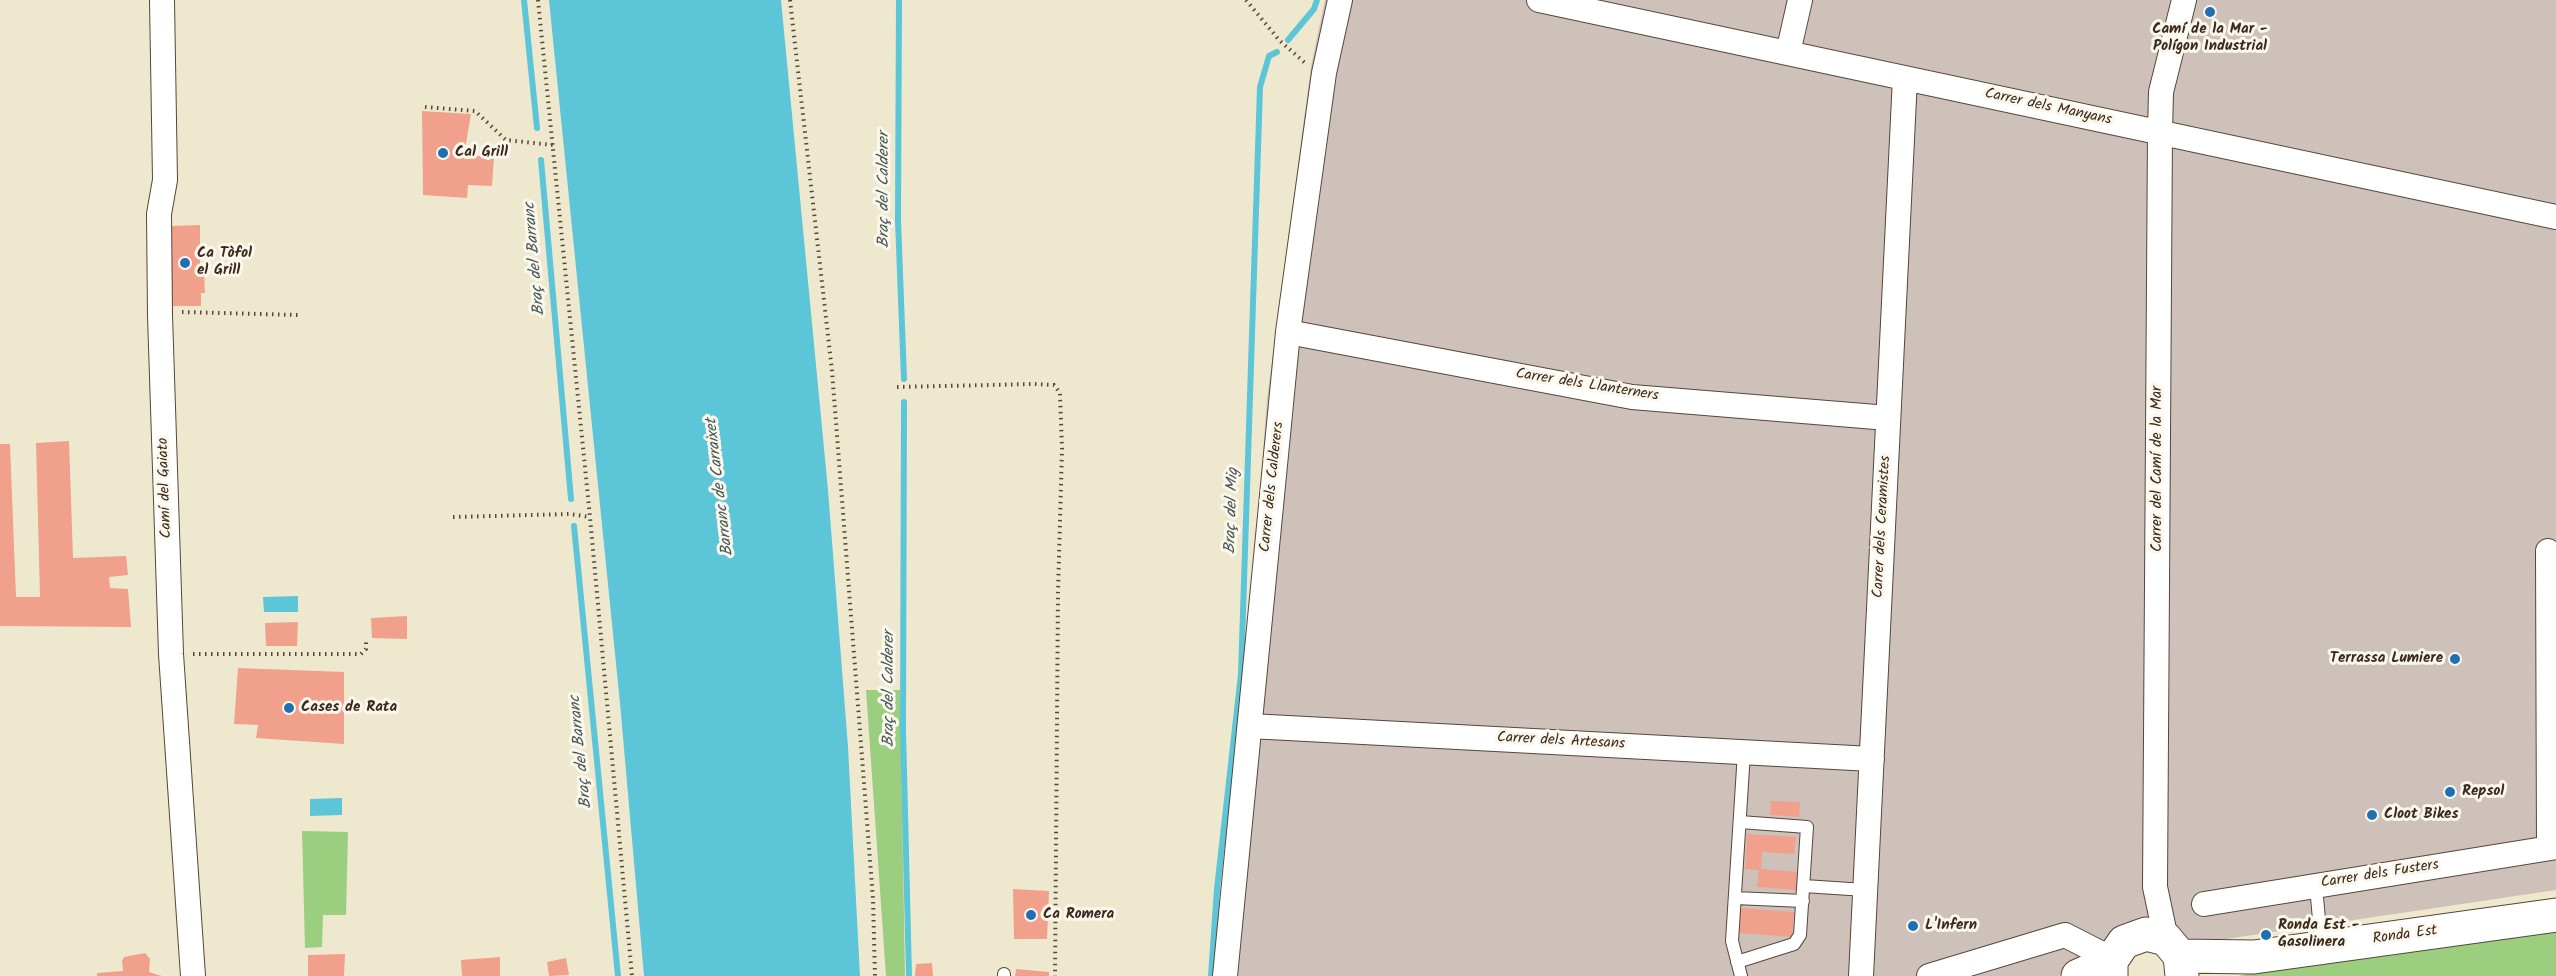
<!DOCTYPE html>
<html>
<head>
<meta charset="utf-8">
<style>
	body { margin:0 }
	canvas { display:block; background:#eee9ce }
</style>
</head>
<body>
<canvas width="2556" height="976"></canvas>
<script>
const context = document.querySelector('canvas').getContext('2d');
context.lineJoin = 'round';
function fill(path, color) {
  context.fillStyle = color;
  context.fill(path, 'evenodd');
}
function toPath(rows) {
  const path = new Path2D();
  for (const r of rows) {
    path.moveTo(r[0], r[1]);
    for (let i = 2; i < r.length; i += 2) path.lineTo(r[i], r[i + 1]);
  }
  return path;
}
function strokePath(path, color, width, dash) {
  context.strokeStyle = color;
  context.lineWidth = width;
  context.lineCap = dash ? 'butt' : 'round';
  context.setLineDash(dash || []);
  context.stroke(path);
}
function drawText(font, color, halo, rows, align = 'center') {
  context.font = font + ' Kalam,sans-serif';
  context.lineWidth = 6;
  context.setLineDash([]);
  context.textBaseline = 'middle';
  context.strokeStyle = halo;
  context.fillStyle = color;
  for (const [text, x, y, turn = 0] of rows) {
    context.save();
    context.translate(x, y);
    context.rotate((+turn || 0) * Math.PI / 180);
    context.textAlign = isNaN(turn) ? turn : align;
    if (halo) context.strokeText(text, 0, 0);
    context.fillText(text, 0, 0);
    context.restore();
  }
}
fill(toPath([
	[1325,0,2556,0,2556,890,2152,950,2058,976,1218,976,1243,724,1267,399,1311,66]
]), '#cec1ba');
fill(toPath([
	[866,690,900,690,905,976,886,976],
	[302,831,348,832,346,915,323,915,322,947,305,948],
	[2556,925,2556,976,2239,976,2283,966]
]), '#9bce7f');
fill(toPath([
	[549,0,781,0,828,490,848,747,860,976,644,976,620,703],
	[298,596,298,612,264,612,263,597],
	[342,798,342,815,310,816,310,799]
]), '#5cc5d7');
strokePath(toPath([
	[524,0,537,128],
	[899,0,898,220,904,379],
	[1288,40,1314,9,1317,0],
	[541,160,571,499],
	[904,402,903,730,909,976],
	[574,526,618,976],
	[1211,976,1217,889,1241,674,1260,87,1269,56,1277,52]
]), '#5cc5d7', 6);
fill(toPath([
	[422,111,471,114,464,155,494,157,492,186,468,185,467,198,423,195],
	[200,225,200,268,204,269,205,293,201,293,201,306,172,306,171,226],
	[69,441,73,558,126,556,128,575,109,577,110,588,128,589,131,627,0,626,0,444,10,444,16,597,40,597,36,443],
	[407,616,407,639,372,638,371,618],
	[298,622,297,646,266,646,265,623],
	[238,668,344,672,344,744,256,738,258,725,234,724],
	[1771,801,1800,802,1799,817,1770,815],
	[1747,834,1796,837,1794,854,1762,852,1761,869,1799,872,1797,890,1757,887,1759,870,1745,869],
	[1013,889,1049,891,1047,939,1014,939],
	[1728,907,1794,912,1792,937,1726,932],
	[145,953,150,959,149,972,162,976,97,976,97,973,123,971,122,961,124,957],
	[345,954,344,976,308,976,308,955],
	[500,957,500,976,462,976,461,960],
	[566,958,569,975,549,976,547,962],
	[932,963,933,976,915,976,916,964],
	[1016,969,1049,972,1049,976,1015,976]
]), '#f1a08c');
const service = toPath([
	[1804,886,1865,890],
	[2316,886,2320,931,2326,946],
	[1735,898,1803,901],
	[1737,962,1794,944,1800,935,1807,827,1740,822],
	[1004,976,1004,974],
	[1741,976,1732,941,1744,752]
]);
const minor = toPath([
	[162,0,165,180,159,214,160,315,171,654,193,976],
	[1539,0,2556,217],
	[1788,53,1800,0],
	[1288,332,1632,397,1888,418],
	[2548,551,2549,848],
	[1250,726,1872,759],
	[2204,904,2556,847],
	[2166,939,2155,887,2160,132,2161,92,2184,0],
	[1225,976,1288,332,1324,73,1340,0],
	[1861,976,1905,78],
	[1929,976,2065,935,2112,959]
]);
const secondary = toPath([
	[2180,956,2254,957,2556,915],
	[2078,976,2111,961],
	[2111,976,2111,961,2124,942,2146,934,2166,939,2180,956,2182,976]
]);
strokePath(service, '#564738', 14);
strokePath(minor, '#564738', 26);
strokePath(secondary, '#564738', 35);
strokePath(toPath([
	[538,0,590,517,632,976],
	[790,0,832,371,873,899,875,976],
	[1246,0,1279,40,1305,63],
	[425,107,475,111,506,140,553,145],
	[182,312,298,315],
	[897,387,1034,384,1054,385,1060,393,1062,449,1058,592,1055,976],
	[453,517,570,514,590,517],
	[193,654,361,654,366,649,366,642]
]), '#564738', 4, [1.5, 4.5]);
strokePath(service, '#fff', 12);
strokePath(minor, '#fff', 24);
strokePath(secondary, '#fff', 33);
for (const [x, y, r, color] of [
	[2210,12,6,"#1f6fb2"],
	[443,153,6,"#1f6fb2"],
	[185,263,6,"#1f6fb2"],
	[2455,659,6,"#1f6fb2"],
	[289,708,6,"#1f6fb2"],
	[2450,792,6,"#1f6fb2"],
	[2372,815,6,"#1f6fb2"],
	[1031,915,6,"#1f6fb2"],
	[1913,926,6,"#1f6fb2"],
	[2266,935,6,"#1f6fb2"]
]) {
  const dot = new Path2D();
  dot.arc(x, y, r, 0, 2 * Math.PI);
  context.fillStyle = color;
  context.fill(dot);
  strokePath(dot, '#fbf7ec', 2);
}
drawText('bold 15px', '#3b2a1e', '#fbf7ec', [
	["Camí de la Mar -",2210,30,"center"],
	["Polígon Industrial",2210,47,"center"],
	["Cal Grill",455,153],
	["Ca Tòfol",197,254],
	["el Grill",197,271],
	["Terrassa Lumiere",2443,659,"right"],
	["Cases de Rata",301,708],
	["Repsol",2462,792],
	["Cloot Bikes",2384,815],
	["Ca Romera",1043,915],
	["L'Infern",1925,926],
	["Ronda Est -",2278,926],
	["Gasolinera",2278,943]
], 'left');
drawText('15px', '#3b2a1e', '#fbf7ec', [
	["Carrer dels Manyans",2048,108,12],
	["Carrer dels Llanterners",1587,386,9],
	["Carrer del Camí de la Mar",2158,469,-90],
	["Carrer dels Calderers",1273,487,-84],
	["Camí del Gaiato",166,488,-92],
	["Carrer dels Ceramistes",1883,527,-87],
	["Carrer dels Artesans",1561,742,3],
	["Carrer dels Fusters",2380,875,-9],
	["Ronda Est",2405,936,-8]
]);
drawText('italic 16px', '#455856', '#fbf7ec', [
	["Braç del Calderer",885,190,-90],
	["Braç del Barranc",536,259,-95],
	["Barranc de Carraixet",721,487,-97],
	["Braç del Mig",1233,511,-88],
	["Braç del Calderer",890,689,-90],
	["Braç del Barranc",582,752,-96]
]);
</script>
</body>
</html>
